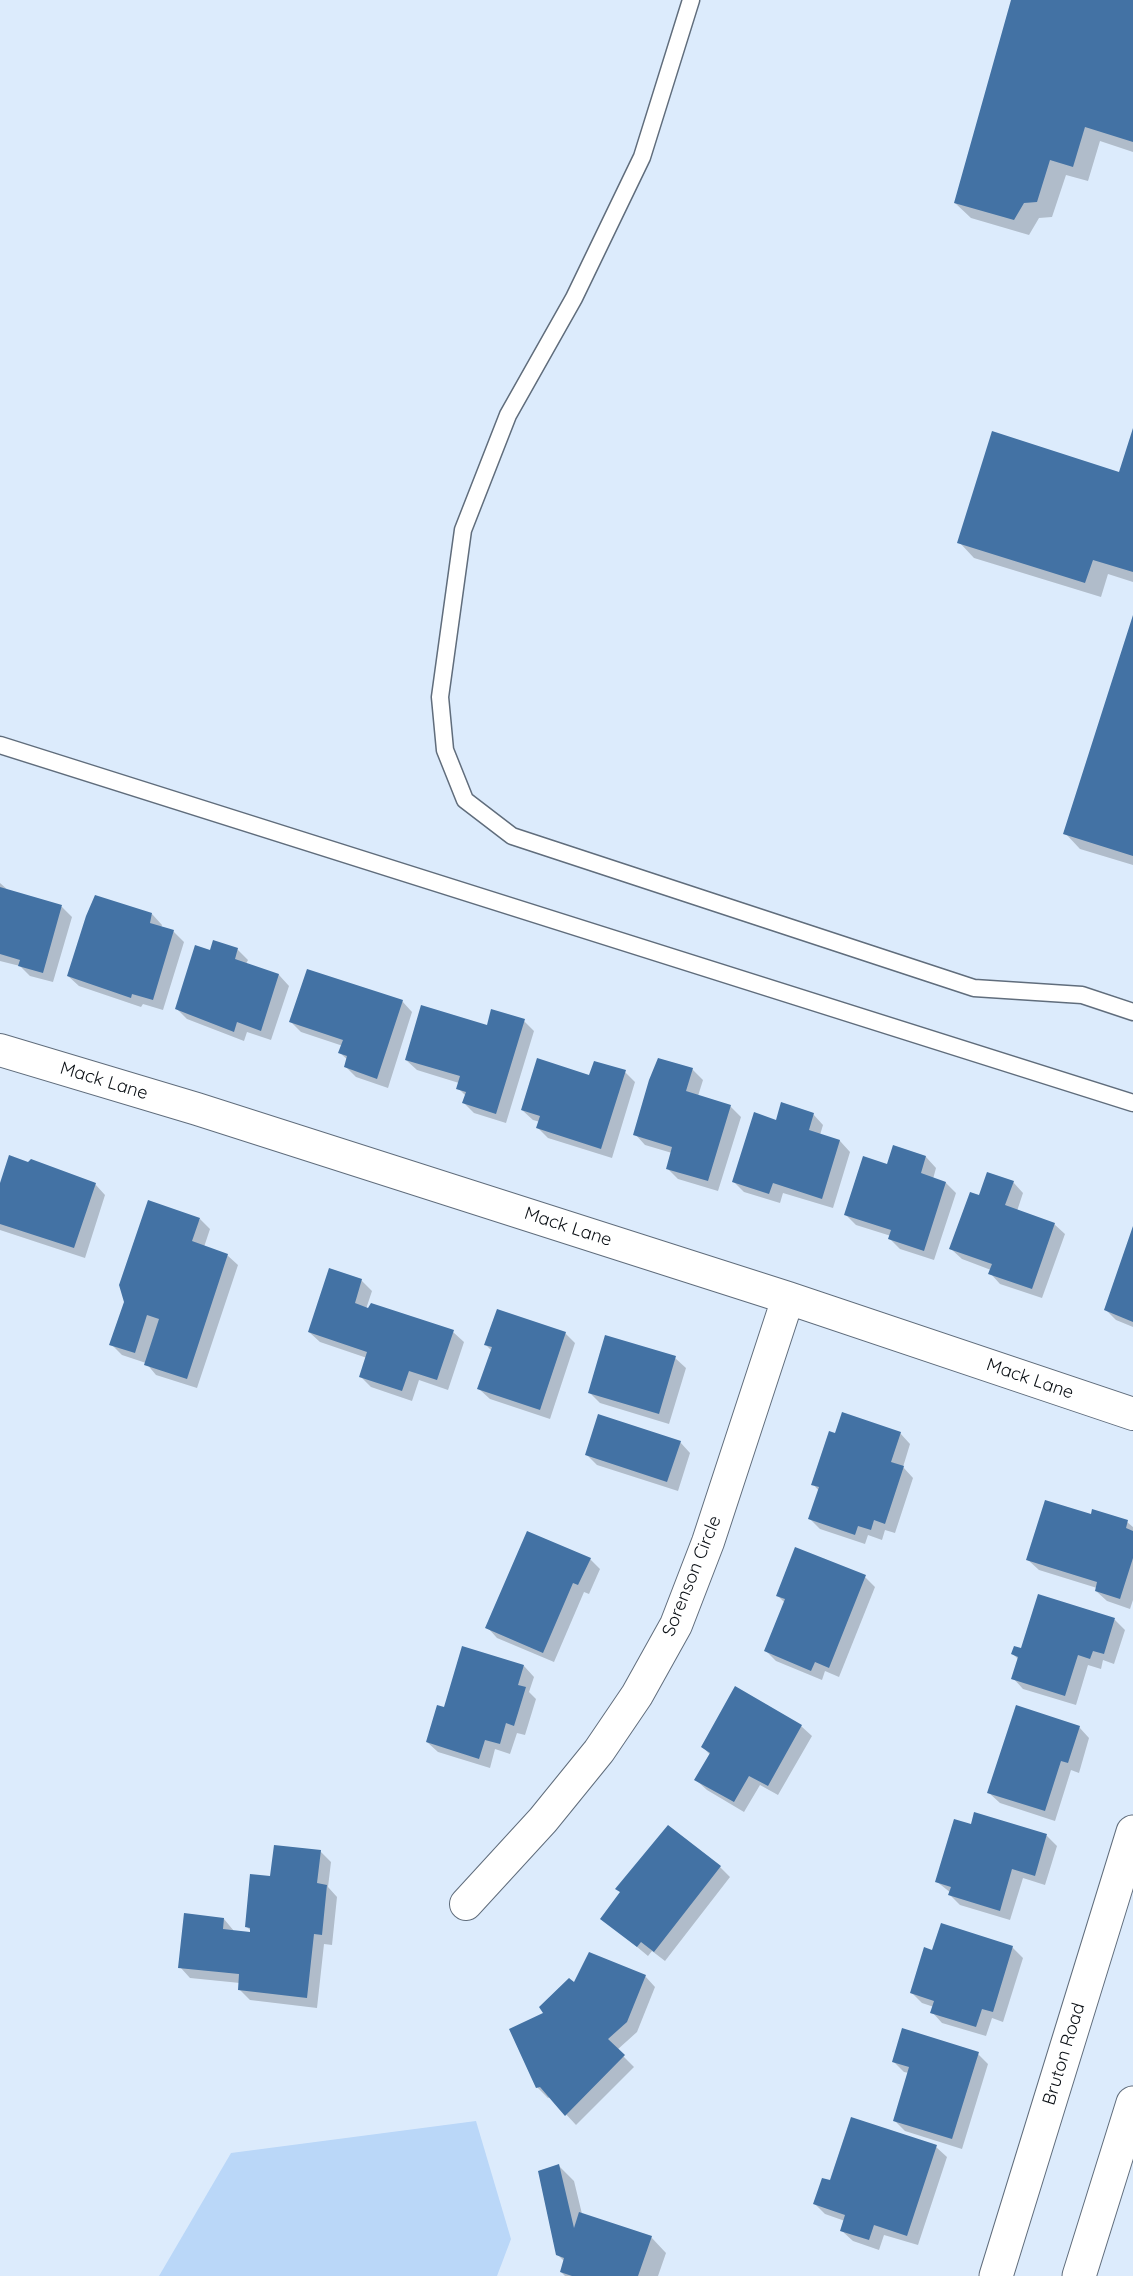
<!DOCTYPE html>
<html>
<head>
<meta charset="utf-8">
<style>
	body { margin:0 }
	canvas { display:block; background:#dcebfc }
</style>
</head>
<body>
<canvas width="1133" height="2276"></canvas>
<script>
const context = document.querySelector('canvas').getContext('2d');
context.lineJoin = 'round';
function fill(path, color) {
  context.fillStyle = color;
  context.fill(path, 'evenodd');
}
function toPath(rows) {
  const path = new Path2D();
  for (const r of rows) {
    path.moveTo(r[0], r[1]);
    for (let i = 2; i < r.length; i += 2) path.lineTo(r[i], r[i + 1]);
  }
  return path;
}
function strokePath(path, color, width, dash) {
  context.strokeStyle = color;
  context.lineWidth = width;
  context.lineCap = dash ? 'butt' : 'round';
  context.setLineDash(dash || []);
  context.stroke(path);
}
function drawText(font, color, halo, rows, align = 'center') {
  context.font = font + ' Quicksand,sans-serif';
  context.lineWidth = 4.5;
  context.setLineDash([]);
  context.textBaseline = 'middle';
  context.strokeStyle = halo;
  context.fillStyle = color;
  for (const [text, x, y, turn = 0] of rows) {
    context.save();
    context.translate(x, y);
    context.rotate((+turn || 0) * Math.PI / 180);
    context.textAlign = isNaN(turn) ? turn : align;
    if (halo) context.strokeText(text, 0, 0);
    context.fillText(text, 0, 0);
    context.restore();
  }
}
fill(toPath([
	[476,2121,511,2239,497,2276,159,2276,231,2153]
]), '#bad7f8');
fill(toPath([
	[1012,0,1133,0,1133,152,1100,141,1088,181,1066,175,1052,217,1039,218,1029,235,971,218,955,203],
	[1133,431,1133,582,1108,574,1101,597,974,558,959,542,1120,474],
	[1133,618,1133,865,1080,849,1065,833],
	[0,883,9,891,62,907,72,917,53,982,30,976,20,966,0,961],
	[152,914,162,925,161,928,173,931,184,942,163,1010,143,1004,141,1007,79,986,68,976],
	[237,949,248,960,246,964,279,975,289,986,271,1040,247,1032,244,1041,187,1019,176,1008,211,952],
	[402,1001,412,1012,388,1088,356,1077,346,1067,348,1060,340,1053,343,1046,301,1032,291,1022],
	[524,1021,534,1031,506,1123,474,1113,464,1103,466,1096,458,1088,459,1083,417,1070,406,1060,488,1026],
	[692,1069,703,1080,698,1096,730,1106,741,1117,718,1191,678,1179,668,1169,672,1153,645,1145,635,1134],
	[625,1072,635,1082,612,1158,548,1138,538,1128,540,1122,533,1120,522,1110,590,1077],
	[813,1114,823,1125,820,1135,840,1141,850,1152,833,1208,783,1193,780,1203,744,1192,734,1182,777,1122],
	[894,1147,926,1157,936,1168,933,1179,946,1183,956,1193,934,1260,900,1249,890,1239,891,1236,856,1225,846,1215,888,1166],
	[1013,1182,1023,1193,1017,1211,1054,1224,1065,1234,1042,1298,1000,1284,990,1273,991,1270,962,1259,951,1249,979,1197],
	[95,1184,105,1195,85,1258,0,1230,0,1188],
	[200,1219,210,1229,204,1247,227,1255,238,1265,197,1388,156,1375,146,1363,122,1355,111,1344],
	[1133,1229,1133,1327,1116,1320,1106,1310],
	[361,1280,372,1291,366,1309,453,1332,464,1342,448,1390,419,1380,412,1401,371,1387,361,1377,367,1358,320,1342,309,1332],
	[565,1333,575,1343,550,1419,490,1399,479,1389,492,1351,486,1345],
	[675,1358,686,1368,669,1424,600,1403,589,1392],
	[900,1433,910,1444,903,1467,913,1478,895,1533,885,1530,882,1540,868,1535,865,1544,820,1529,810,1519,819,1491,813,1484,836,1435],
	[680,1442,690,1453,678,1491,597,1465,587,1455],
	[1091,1516,1127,1522,1133,1527,1133,1600,1130,1609,1107,1601,1096,1591,1097,1588,1039,1570,1028,1560],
	[590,1559,600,1569,589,1594,584,1592,554,1662,497,1638,487,1627],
	[865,1577,875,1587,839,1677,825,1671,822,1680,776,1661,766,1651,785,1603,777,1595],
	[1039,1596,1115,1620,1125,1630,1114,1664,1103,1660,1101,1669,1088,1665,1076,1705,1023,1689,1013,1678,1019,1660,1013,1654,1022,1650],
	[524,1666,534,1677,529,1692,536,1699,525,1735,517,1733,510,1754,495,1749,490,1768,438,1752,427,1742,445,1709],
	[801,1726,812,1736,778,1795,760,1785,744,1812,707,1790,696,1780,710,1755,703,1747],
	[1079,1727,1089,1738,1079,1773,1071,1770,1055,1821,1000,1803,989,1793],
	[975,1814,1047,1836,1057,1846,1045,1885,1023,1878,1010,1920,960,1905,950,1895,951,1893,936,1881,972,1826],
	[320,1851,331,1862,328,1887,337,1897,332,1945,324,1944,317,2008,250,2000,239,1989,240,1983,190,1978,180,1967,224,1919,234,1931,254,1934,246,1926,271,1877],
	[720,1867,730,1877,665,1961,652,1951,648,1956,602,1918],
	[1012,1947,1023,1958,1003,2022,992,2018,986,2036,942,2023,932,2012,934,2007,922,2003,912,1993,933,1951],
	[645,1976,655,1987,637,2032,617,2050,634,2067,576,2125,550,2097,548,2098,537,2087,545,2013,574,1985],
	[978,2054,988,2064,962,2149,905,2131,894,2120,909,2073,904,2072,894,2062],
	[936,2147,947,2157,918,2245,884,2235,879,2250,853,2241,842,2231,845,2221,825,2214,815,2204,831,2182],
	[559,2166,574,2181,582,2214,651,2237,666,2253,658,2276,565,2276,561,2272,565,2262,557,2254]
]), '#0003');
fill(toPath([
	[1011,0,1133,0,1133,142,1085,127,1073,167,1050,160,1037,202,1024,203,1014,220,954,203],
	[1133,428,1133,572,1093,560,1085,583,957,543,992,431,1119,472],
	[1133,615,1133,856,1063,834],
	[0,887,62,905,43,973,18,966,20,960,0,954],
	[95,895,152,913,150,923,174,930,153,1000,132,994,131,998,67,976,86,916],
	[213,940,238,948,235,959,279,974,261,1031,237,1022,234,1032,175,1009,195,945,210,950],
	[307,969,403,1000,377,1079,344,1067,347,1056,338,1053,343,1040,289,1022],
	[421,1005,487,1025,491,1009,525,1019,496,1114,462,1103,466,1092,456,1089,460,1076,405,1060],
	[537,1058,589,1075,594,1061,626,1070,601,1149,536,1128,540,1116,521,1110],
	[658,1058,693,1068,686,1091,731,1105,708,1181,666,1169,672,1147,633,1135,649,1080],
	[781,1102,814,1113,809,1130,840,1140,822,1199,773,1183,769,1194,732,1182,754,1112,776,1120],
	[893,1145,926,1156,921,1173,946,1182,924,1251,888,1239,891,1230,844,1215,863,1156,887,1164],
	[9,1155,28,1162,31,1159,96,1183,74,1248,0,1224,0,1183],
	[987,1172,1014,1181,1005,1205,1055,1223,1032,1289,988,1274,992,1264,949,1249,970,1192,979,1195],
	[148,1200,200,1218,192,1241,228,1254,187,1379,144,1365,159,1319,147,1315,135,1353,109,1345,124,1302,119,1285],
	[1133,1226,1133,1322,1104,1310],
	[329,1268,362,1279,355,1303,368,1308,371,1303,454,1330,437,1380,409,1371,402,1391,359,1377,367,1352,308,1332],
	[497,1309,566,1332,540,1410,477,1389,492,1347,484,1345],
	[605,1335,676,1356,659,1414,588,1393],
	[842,1412,901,1432,891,1462,904,1466,885,1524,874,1520,871,1530,858,1526,855,1535,808,1519,819,1487,811,1485,829,1431,835,1433],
	[598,1414,681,1441,667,1482,585,1455],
	[1045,1500,1091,1514,1092,1509,1128,1520,1126,1528,1133,1531,1133,1558,1120,1599,1095,1591,1097,1582,1026,1560],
	[527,1531,591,1558,578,1585,573,1583,543,1653,485,1628],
	[795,1547,866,1575,829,1668,815,1662,811,1671,764,1651,785,1599,776,1596],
	[1038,1594,1115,1618,1104,1654,1093,1651,1090,1659,1078,1655,1065,1696,1011,1679,1018,1657,1011,1654,1014,1646,1021,1648],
	[462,1646,524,1665,518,1685,526,1687,514,1726,506,1723,500,1744,485,1740,479,1759,426,1742,437,1705,444,1707],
	[735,1686,802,1725,768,1786,749,1776,734,1802,694,1780,710,1753,701,1747],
	[1016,1705,1080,1726,1068,1763,1061,1761,1045,1811,987,1793],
	[974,1812,1047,1834,1035,1876,1012,1869,1000,1911,948,1895,951,1887,935,1882,954,1819,971,1824],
	[668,1825,721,1866,654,1952,641,1942,637,1947,600,1919,620,1892,615,1889],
	[274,1845,321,1850,317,1883,327,1885,322,1935,314,1934,307,1998,238,1990,239,1974,178,1968,184,1913,224,1918,223,1929,250,1932,250,1928,245,1927,250,1874,270,1876],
	[941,1923,1013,1946,993,2012,982,2009,976,2027,930,2013,934,2001,910,1993,924,1947,932,1950],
	[589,1952,646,1975,627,2022,608,2039,625,2055,565,2116,540,2087,536,2088,509,2029,543,2013,539,2007,569,1978,574,1982],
	[902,2028,979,2052,952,2139,893,2121,909,2067,892,2062],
	[851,2117,937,2145,907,2236,874,2225,869,2240,840,2231,845,2215,813,2204,822,2178,830,2180],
	[559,2164,574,2228,579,2212,652,2236,638,2276,572,2276,560,2272,564,2258,556,2255,538,2171]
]), '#4372a4');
const service = toPath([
	[691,0,642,157,574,298,508,415,463,530,440,697,445,750,465,800,512,836,974,988,1082,995,1133,1012],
	[0,745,1133,1103]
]);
const minor = toPath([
	[0,1050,197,1109,788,1298,1133,1414],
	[466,1904,543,1820,599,1751,637,1695,676,1625,708,1542,788,1298]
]);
const secondary = toPath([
	[996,2276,1133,1832],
	[1079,2276,1133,2103]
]);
strokePath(service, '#606d7c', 19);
strokePath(minor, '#606d7c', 34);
strokePath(secondary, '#606d7c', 35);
strokePath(service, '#fff', 16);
strokePath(minor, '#fff', 32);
strokePath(secondary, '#fff', 33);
drawText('18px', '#0a0f14', '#fff', [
	["Mack Lane",104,1081,17],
	["Mack Lane",568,1227,18],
	["Mack Lane",1030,1379,19],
	["Sorenson Circle",692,1576,-68],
	["Bruton Road",1064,2054,-73]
]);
</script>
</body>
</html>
